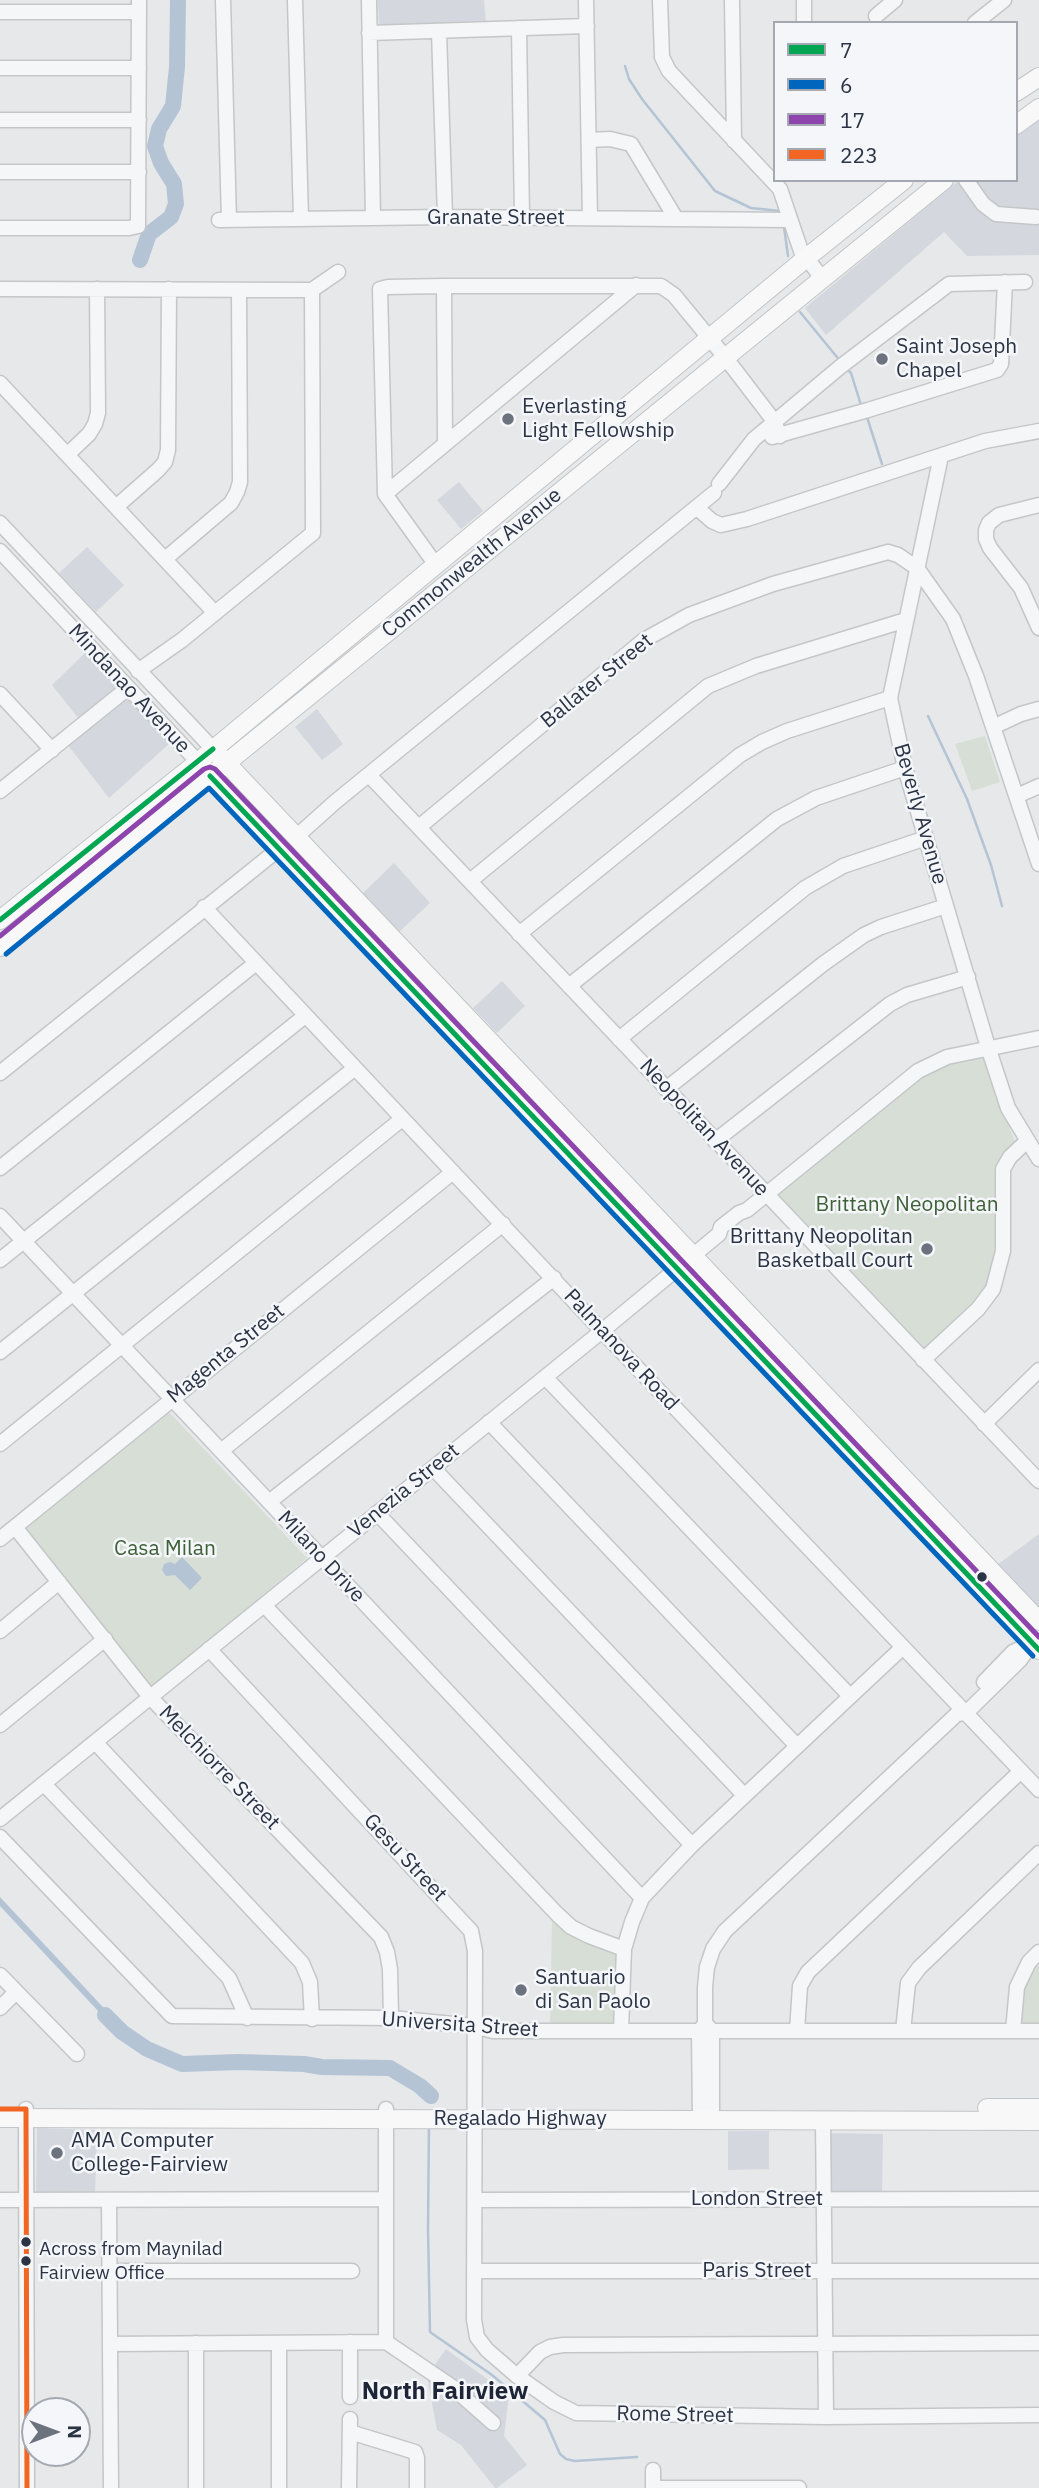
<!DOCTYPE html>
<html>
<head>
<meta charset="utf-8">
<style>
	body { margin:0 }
	#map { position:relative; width:1039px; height:2488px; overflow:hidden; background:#e6e8ea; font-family:"IBM Plex Sans",sans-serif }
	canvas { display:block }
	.legend { position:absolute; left:773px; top:21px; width:245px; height:161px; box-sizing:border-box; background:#f4f6f9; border:2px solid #a4a8b1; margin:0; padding:9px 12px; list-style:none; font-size:21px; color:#2b3445 }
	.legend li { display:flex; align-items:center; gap:14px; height:35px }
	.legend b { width:35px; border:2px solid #a4a8b1 }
	.north { position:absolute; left:21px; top:2397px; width:70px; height:70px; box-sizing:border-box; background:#f4f6f9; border:2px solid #a4a8b1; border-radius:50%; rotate:90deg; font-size:19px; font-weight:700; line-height:28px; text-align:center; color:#2b3445 }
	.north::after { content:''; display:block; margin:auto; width:24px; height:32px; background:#6c737f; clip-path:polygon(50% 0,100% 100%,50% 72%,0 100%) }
</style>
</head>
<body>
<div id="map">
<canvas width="1039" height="2488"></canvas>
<ul class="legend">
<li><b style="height:9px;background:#00a651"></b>7</li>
<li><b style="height:9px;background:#0065bd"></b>6</li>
<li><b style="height:9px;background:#8e44ad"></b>17</li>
<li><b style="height:9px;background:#f26522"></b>223</li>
</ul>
<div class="north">N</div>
</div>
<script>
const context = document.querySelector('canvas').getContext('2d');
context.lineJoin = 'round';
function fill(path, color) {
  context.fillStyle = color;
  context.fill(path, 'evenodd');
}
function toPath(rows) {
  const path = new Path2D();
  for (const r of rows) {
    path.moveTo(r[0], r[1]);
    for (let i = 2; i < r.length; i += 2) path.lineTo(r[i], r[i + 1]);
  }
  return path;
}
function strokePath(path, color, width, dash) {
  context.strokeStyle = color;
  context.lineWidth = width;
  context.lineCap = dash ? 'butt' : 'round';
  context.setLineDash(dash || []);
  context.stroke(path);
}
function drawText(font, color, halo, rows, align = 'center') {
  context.font = font + ' "IBM Plex Sans",sans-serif';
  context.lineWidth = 5;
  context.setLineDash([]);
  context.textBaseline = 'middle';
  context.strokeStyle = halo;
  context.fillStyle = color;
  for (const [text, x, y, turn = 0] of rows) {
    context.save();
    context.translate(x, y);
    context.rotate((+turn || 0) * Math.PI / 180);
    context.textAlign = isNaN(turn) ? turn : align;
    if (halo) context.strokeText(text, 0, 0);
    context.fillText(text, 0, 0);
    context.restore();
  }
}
fill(toPath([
	[378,0,484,0,486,24,379,24],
	[1039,114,1039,255,967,256,944,232,826,335,805,308,959,180,1016,180,1016,133],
	[459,482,483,511,461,529,437,500],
	[87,547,124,585,96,612,59,573],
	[85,653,116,687,79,719,52,685],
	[126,694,170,743,109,798,67,744],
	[317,709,343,744,322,760,295,727],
	[394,863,430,903,399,932,362,894],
	[502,981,525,1006,497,1033,473,1008],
	[1039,1534,1039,1611,997,1565],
	[37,2128,97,2130,95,2195,36,2194],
	[728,2131,769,2131,769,2169,728,2170],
	[827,2133,883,2134,882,2195,827,2195],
	[446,2349,509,2395,504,2436,527,2465,497,2488,495,2488,461,2445,437,2430,427,2376]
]), '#d4d7dd');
fill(toPath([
	[985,736,1000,782,972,791,955,744],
	[983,1056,1016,1145,1004,1157,996,1265,983,1296,928,1350,920,1350,774,1195,923,1074,940,1066],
	[168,1411,307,1558,152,1688,22,1528],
	[552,1919,592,1945,617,1955,613,2028,550,2026],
	[1039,1961,1039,2025,1017,2025,1021,1987]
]), '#d6ded6');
fill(toPath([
	[182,1557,202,1578,190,1590,175,1575,166,1576,162,1570,164,1564,170,1562,175,1564],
	[0,1897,115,2020,118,2028,114,2028,0,1906]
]), '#b4c4d5');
strokePath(toPath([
	[625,66,629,79,642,99,715,191,751,208,780,211],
	[784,227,788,256],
	[800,312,841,362],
	[847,369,851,373,861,405],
	[866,414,882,464],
	[928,716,967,799,991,865,1002,906],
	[429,2126,428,2228,430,2332,492,2375,545,2420,560,2454,566,2459,575,2461,637,2457]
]), '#b4c4d5', 2.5);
strokePath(toPath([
	[140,260,149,234,171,217,176,204,174,184,161,163,155,146,159,129,173,106,177,67,178,0],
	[105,2015,122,2032,147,2049,182,2064,239,2062,304,2064,322,2067,390,2068,420,2086,431,2096]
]), '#b4c4d5', 16);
const minor = toPath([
	[223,0,229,220],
	[295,0,301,219],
	[369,0,373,218],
	[586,0,590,218],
	[660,0,662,57,669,71,780,189,801,251,822,278],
	[732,0,734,141],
	[804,0,804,23],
	[0,12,139,12],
	[876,16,895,0],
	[975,23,1004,0],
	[519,28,522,217],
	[439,31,445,217],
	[369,33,587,26],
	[0,68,139,68],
	[0,120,139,120],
	[589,140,610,139,631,144,675,217],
	[0,172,139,172],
	[966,180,983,204,996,214,1036,217],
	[219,220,445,217,790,220],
	[0,228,129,228,138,226,139,0],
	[444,286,445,442],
	[0,289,312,290,338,272],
	[0,383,215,613],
	[772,437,868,410,997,370,1001,364,1005,282],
	[68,454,89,434,95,424,98,413,97,289],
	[941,456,890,698,905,768,988,1047,1008,1108,1039,1159],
	[719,484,754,439,840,367,949,284,1025,282],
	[385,494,636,285],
	[1039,505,999,515,989,523,986,530,986,539,990,548,1021,588,1039,628],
	[116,507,158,470,165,462,168,450,169,289],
	[697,508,712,521,721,525,747,519,985,441,1039,431],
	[0,523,213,749],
	[0,551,198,762],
	[165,559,231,503,237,492,240,482,239,290],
	[436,565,385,494,380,289,388,287,444,286,661,286,674,295,725,357,774,421,780,436],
	[138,671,182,640,313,533,312,290],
	[0,694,52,750],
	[993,727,1021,714,1039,709],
	[369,775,1039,1481],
	[0,791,128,688],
	[1017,796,1039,786],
	[419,827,644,640,689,615,773,584,888,552,898,555,917,568,953,619,976,676,1039,864],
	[296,837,335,802,714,493],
	[470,881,708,686,756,666,906,620],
	[204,907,602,1331,1039,1790],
	[519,934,740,755,762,742,787,731,890,698],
	[569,986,777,819,816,798,905,768],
	[619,1039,805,888,843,866,926,838],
	[0,1073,280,848],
	[666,1089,823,964,864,935,881,927,946,906],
	[715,1141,890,1004,907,995,968,977],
	[0,1168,256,963],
	[0,1216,642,1898],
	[0,1260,305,1016],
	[0,1352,355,1068],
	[923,1360,978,1309,993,1289,1003,1251,1003,1169,1010,1157,1027,1141],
	[545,1377,850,1696],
	[489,1422,797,1746],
	[984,1424,1039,1370],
	[0,1444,402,1119],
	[221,1451,503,1224],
	[433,1468,744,1795],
	[269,1502,554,1278],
	[377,1513,692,1845],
	[15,1527,150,1697,381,1937,387,1952,390,1969,391,2018],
	[0,1539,453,1172],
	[264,1605,557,1914,571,1927,589,1936,624,1949],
	[0,1631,59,1582],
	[209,1649,471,1931,475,1951,474,2320,477,2337,487,2350,517,2376,554,2402,576,2413,826,2417,1039,2415],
	[984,1682,1013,1652,1030,1644],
	[0,1725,105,1639],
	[95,1742,302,1963,310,1982,312,2019],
	[44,1784,229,1978,247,2018],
	[0,1819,602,1331,719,1234,721,1227,739,1213,747,1210,918,1071,947,1057,1039,1038],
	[0,1837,172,2016,391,2018,474,2026,493,2031,1039,2031],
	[0,1975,77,2054],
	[0,2008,16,1992],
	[621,2031,624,1949,632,1922,642,1898,692,1845,903,1647],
	[797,2031,800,1986,808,1972,1021,1771],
	[903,2031,908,1983,919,1968,1039,1853],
	[1013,2031,1017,1987,1029,1962,1039,1952],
	[26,2109,27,2488],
	[386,2109,386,2342],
	[700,2119,699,2031,705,2024],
	[712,2119,712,2031,705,2023,705,1987,707,1967,713,1949,725,1931,957,1714,966,1713,1020,1660,1032,1643],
	[823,2120,826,2417],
	[0,2200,386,2199],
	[109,2200,111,2488],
	[475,2200,1039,2199],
	[109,2271,352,2271],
	[474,2271,1039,2271],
	[386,2342,451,2386,493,2423],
	[196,2343,196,2488],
	[279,2343,279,2488],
	[110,2344,386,2342],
	[517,2376,540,2352,550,2347,563,2345,1039,2343],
	[350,2397,350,2342],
	[350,2432,415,2452,417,2458,417,2488],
	[653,2470,653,2488],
	[349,2488,350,2419],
	[653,2488,799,2488]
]);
const major = toPath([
	[1016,92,1039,77],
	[1016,125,1039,108],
	[213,749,1039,1621],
	[198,762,1039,1650],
	[0,920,198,762,805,259,904,180],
	[0,947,944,180],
	[987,2108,1039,2108],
	[0,2118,1039,2121]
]);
strokePath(minor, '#c4c6c8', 17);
strokePath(major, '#c2c5c8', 20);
strokePath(minor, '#f5f6f7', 14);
strokePath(major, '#f8f8f8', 18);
strokePath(toPath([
	[210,776,1039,1650],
	[0,920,213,749]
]), '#00a651', 5);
strokePath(toPath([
	[6,954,209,788,1033,1656]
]), '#0065bd', 5);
strokePath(toPath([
	[0,936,204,769,210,767,215,769,1039,1637]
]), '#8e44ad', 5);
strokePath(toPath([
	[0,2109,26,2109,27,2488]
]), '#f26522', 5);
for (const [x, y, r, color] of [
	[882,359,7,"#6c737f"],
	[508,419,7,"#6c737f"],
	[927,1249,7,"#6c737f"],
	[982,1577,6,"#2b3445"],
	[521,1990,7,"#6c737f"],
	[57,2153,7,"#6c737f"],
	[26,2242,6,"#2b3445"],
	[26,2261,6,"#2b3445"]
]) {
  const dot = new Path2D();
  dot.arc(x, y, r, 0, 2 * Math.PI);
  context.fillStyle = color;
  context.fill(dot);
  strokePath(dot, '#f4f6f9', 2.5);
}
drawText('19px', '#2b3445', '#f4f6f9', [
	["Across from Maynilad",39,2250],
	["Fairview Office",39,2274]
], 'left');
drawText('21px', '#2b3445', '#f4f6f9', [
	["Granate Street",496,218],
	["Commonwealth Avenue",472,563,-39],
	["Ballater Street",597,681,-39],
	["Mindanao Avenue",129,689,47],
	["Beverly Avenue",920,814,74],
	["Neopolitan Avenue",704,1128,47],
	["Palmanova Road",621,1350,47],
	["Magenta Street",226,1354,-39],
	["Venezia Street",404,1491,-39],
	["Milano Drive",321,1557,47],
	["Melchiorre Street",219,1768,46],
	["Gesu Street",405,1858,47],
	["Universita Street",460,2025,4],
	["Regalado Highway",520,2119],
	["London Street",757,2199],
	["Paris Street",757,2271],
	["Rome Street",675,2415,1]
]);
drawText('21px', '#2b3445', '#f4f6f9', [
	["Saint Joseph",896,347],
	["Chapel",896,371],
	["Everlasting",522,407],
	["Light Fellowship",522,431],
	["Brittany Neopolitan",913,1237,"right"],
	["Basketball Court",913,1261,"right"],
	["Santuario",535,1978],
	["di San Paolo",535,2002],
	["AMA Computer",71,2141],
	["College-Fairview",71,2165]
], 'left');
drawText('21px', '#3f6138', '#f4f6f9', [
	["Brittany Neopolitan",907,1205],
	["Casa Milan",165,1549]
]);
drawText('bold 24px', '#1d2536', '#f4f6f9', [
	["North Fairview",445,2392]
]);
</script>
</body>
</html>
